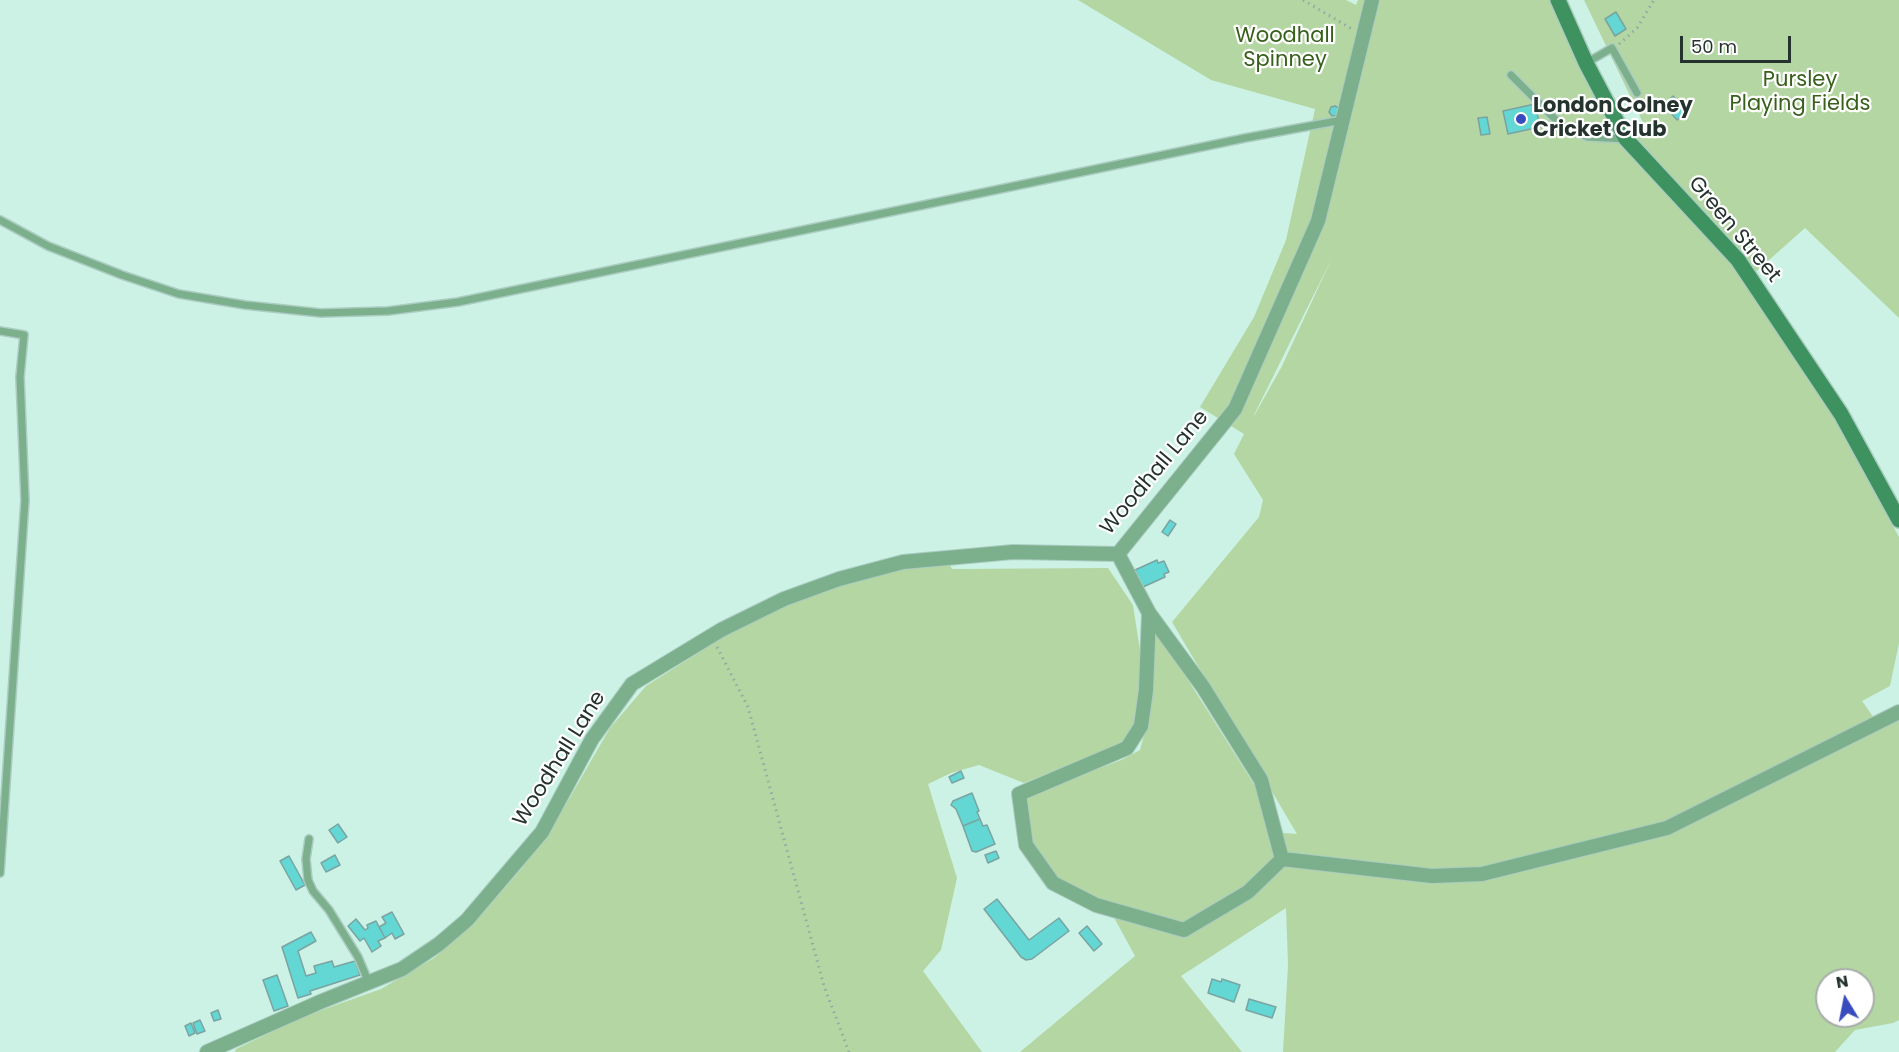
<!DOCTYPE html>
<html>
<head>
<meta charset="utf-8">
<style>
	body { margin:0 }
	#map { position:relative; width:1899px; height:1052px; overflow:hidden; background:#ccf2e6; font-family:Poppins,sans-serif }
	canvas { display:block }
	.north { position:absolute; left:1815px; top:968px; width:60px; height:60px; box-sizing:border-box; background:#fff; border:2px solid #a7adab; border-radius:50%; rotate:350deg; font-size:16px; font-weight:700; line-height:24px; text-align:center; color:#24332e }
	.north::after { content:''; display:block; margin:auto; width:21px; height:27px; background:#384cbf; clip-path:polygon(50% 0,100% 100%,50% 72%,0 100%) }
	.scale { position:absolute; left:1680px; top:36px; width:111px; height:27px; box-sizing:border-box; border:3px solid #24332e; border-top:0; padding-left:8px; font-size:18px; line-height:21px; white-space:nowrap; color:#24332e; -webkit-text-stroke:4px #fff; paint-order:stroke }
</style>
</head>
<body>
<div id="map">
<canvas width="1899" height="1052"></canvas>
<div class="north">N</div>
<div class="scale">50 m</div>
</div>
<script>
const context = document.querySelector('canvas').getContext('2d');
context.lineJoin = 'round';
function fill(path, color) {
  context.fillStyle = color;
  context.fill(path, 'evenodd');
}
function toPath(rows) {
  const path = new Path2D();
  for (const r of rows) {
    path.moveTo(r[0], r[1]);
    for (let i = 2; i < r.length; i += 2) path.lineTo(r[i], r[i + 1]);
  }
  return path;
}
function strokePath(path, color, width, dash) {
  context.strokeStyle = color;
  context.lineWidth = width;
  context.lineCap = dash ? 'butt' : 'round';
  context.setLineDash(dash || []);
  context.stroke(path);
}
function drawText(font, color, halo, rows, align = 'center') {
  context.font = font + ' Poppins,sans-serif';
  context.lineWidth = 4.5;
  context.setLineDash([]);
  context.textBaseline = 'middle';
  context.strokeStyle = halo;
  context.fillStyle = color;
  for (const [text, x, y, turn = 0] of rows) {
    context.save();
    context.translate(x, y);
    context.rotate((+turn || 0) * Math.PI / 180);
    context.textAlign = isNaN(turn) ? turn : align;
    if (halo) context.strokeText(text, 0, 0);
    context.fillText(text, 0, 0);
    context.restore();
  }
}
fill(toPath([
	[1078,0,1346,0,1356,5,1358,0,1552,0,1616,132,1732,262,1814,383,1899,537,1899,643,1890,686,1862,701,1879,725,1899,715,1899,1020,1893,1023,1855,1030,1835,1052,1283,1052,1288,965,1286,908,1181,976,1242,1052,1020,1052,1135,956,1105,901,1060,880,1032,842,1025,796,1121,760,1140,750,1150,713,1152,623,1257,789,1271,832,1297,834,1172,622,1259,517,1263,500,1234,454,1244,434,1200,407,1254,317,1286,240,1315,109,1211,80],
	[1332,258,1282,366,1254,416,1254,415],
	[1827,980,1863,980,1863,1016,1827,1016],
	[1584,0,1899,0,1899,318,1805,228,1750,277,1626,139,1647,131],
	[949,563,952,569,1108,568,1133,605,1141,657,1137,722,1119,745,1024,783,979,765,951,773,928,784,957,878,941,950,923,971,982,1052,235,1052,236,1049,305,1016,381,989,434,958,477,920,522,868,562,811,610,728,646,686,720,639,756,618,837,584,894,569]
]), '#b4d6a2');
const building = toPath([
	[1616,12,1626,29,1615,36,1605,19,1616,12],
	[1673,96,1687,111,1677,120,1664,105,1673,96],
	[1535,104,1540,127,1508,134,1503,111,1535,104],
	[1335,106,1340,109,1338,116,1332,116,1329,112,1331,107,1335,106],
	[1487,117,1490,134,1481,135,1478,118,1487,117],
	[1170,520,1176,524,1168,536,1162,532,1170,520],
	[1157,560,1158,563,1164,561,1169,572,1164,574,1165,577,1143,587,1135,570,1157,560],
	[961,771,964,778,952,783,949,777,961,771],
	[972,793,979,811,977,812,980,819,963,826,956,809,951,805,953,801,972,793],
	[980,819,983,826,987,825,995,844,976,852,972,851,963,826,980,819],
	[338,824,347,837,338,843,329,830,338,824],
	[996,851,999,858,988,863,985,855,996,851],
	[335,855,340,865,326,872,321,863,335,855],
	[289,856,305,885,296,890,280,861,289,856],
	[997,899,1029,940,1059,918,1069,931,1032,959,1026,960,1021,957,984,909,997,899],
	[392,912,404,934,395,939,392,933,385,938,379,927,386,923,382,917,392,912],
	[356,919,365,930,368,928,367,925,376,921,385,938,378,941,381,946,372,952,364,938,360,941,348,926,356,919],
	[1087,926,1102,944,1094,951,1079,933,1087,926],
	[311,932,316,941,298,951,306,976,316,973,314,966,332,961,334,967,355,961,360,975,310,991,311,994,298,998,282,947,311,932],
	[277,975,288,1006,274,1011,263,980,277,975],
	[1212,979,1221,982,1222,979,1240,985,1234,1002,1208,993,1212,979],
	[1249,999,1276,1007,1272,1018,1246,1010,1249,999],
	[218,1010,221,1019,214,1021,211,1013,218,1010],
	[200,1020,205,1031,197,1034,193,1023,200,1020],
	[191,1023,195,1033,189,1036,185,1026,191,1023]
]);
fill(building, '#62d7d3');
strokePath(building, '#7ba3a1', 1.5);
const service = toPath([
	[1586,63,1612,48,1637,93],
	[1511,75,1564,128,1588,137,1626,139],
	[0,220,48,246,122,275,179,294,245,305,321,313,388,311,458,302,1245,138,1342,120],
	[0,331,24,335,20,377,25,500,0,873],
	[309,839,306,859,308,880,313,891,329,910,358,957,369,983]
]);
const minor = toPath([
	[1118,554,1149,613,1203,687,1261,780,1282,859],
	[1149,613,1146,690,1141,726,1127,748,1019,794,1026,845,1053,883,1096,905,1184,930,1248,892,1282,859,1432,876,1482,874,1667,828,1899,712],
	[207,1052,320,1002,402,969,439,944,467,920,542,832,592,739,632,684,721,630,784,599,839,579,903,562,1013,552,1118,554,1235,409,1318,221,1372,0]
]);
const secondary = toPath([
	[1558,0,1586,63,1626,139,1738,260,1841,414,1899,520]
]);
strokePath(service, '#aaccc1', 10);
strokePath(minor, '#aaccc1', 16);
strokePath(secondary, '#aaccc1', 18);
strokePath(toPath([
	[1303,0,1352,29],
	[1619,44,1637,28,1654,0],
	[717,647,748,707,824,986,849,1052]
]), '#8eaca2', 3, [1.5, 4.5]);
strokePath(service, '#7caf8c', 7);
strokePath(minor, '#7caf8c', 14);
strokePath(secondary, '#3e925f', 15);
for (const [x, y, r, color] of [
	[1521,119,6,"#384cbf"]
]) {
  const dot = new Path2D();
  dot.arc(x, y, r, 0, 2 * Math.PI);
  context.fillStyle = color;
  context.fill(dot);
  strokePath(dot, '#fff', 2);
}
drawText('21px', '#37601b', '#fff', [
	["Woodhall",1285,37],
	["Spinney",1285,61],
	["Pursley",1800,81],
	["Playing Fields",1800,105]
]);
drawText('bold 21px', '#24332e', '#fff', [
	["London Colney",1533,107],
	["Cricket Club",1533,131]
], 'left');
drawText('21px', '#24332e', '#fff', [
	["Green Street",1734,230,50],
	["Woodhall Lane",1155,473,-50],
	["Woodhall Lane",560,759,-58]
]);
</script>
</body>
</html>
